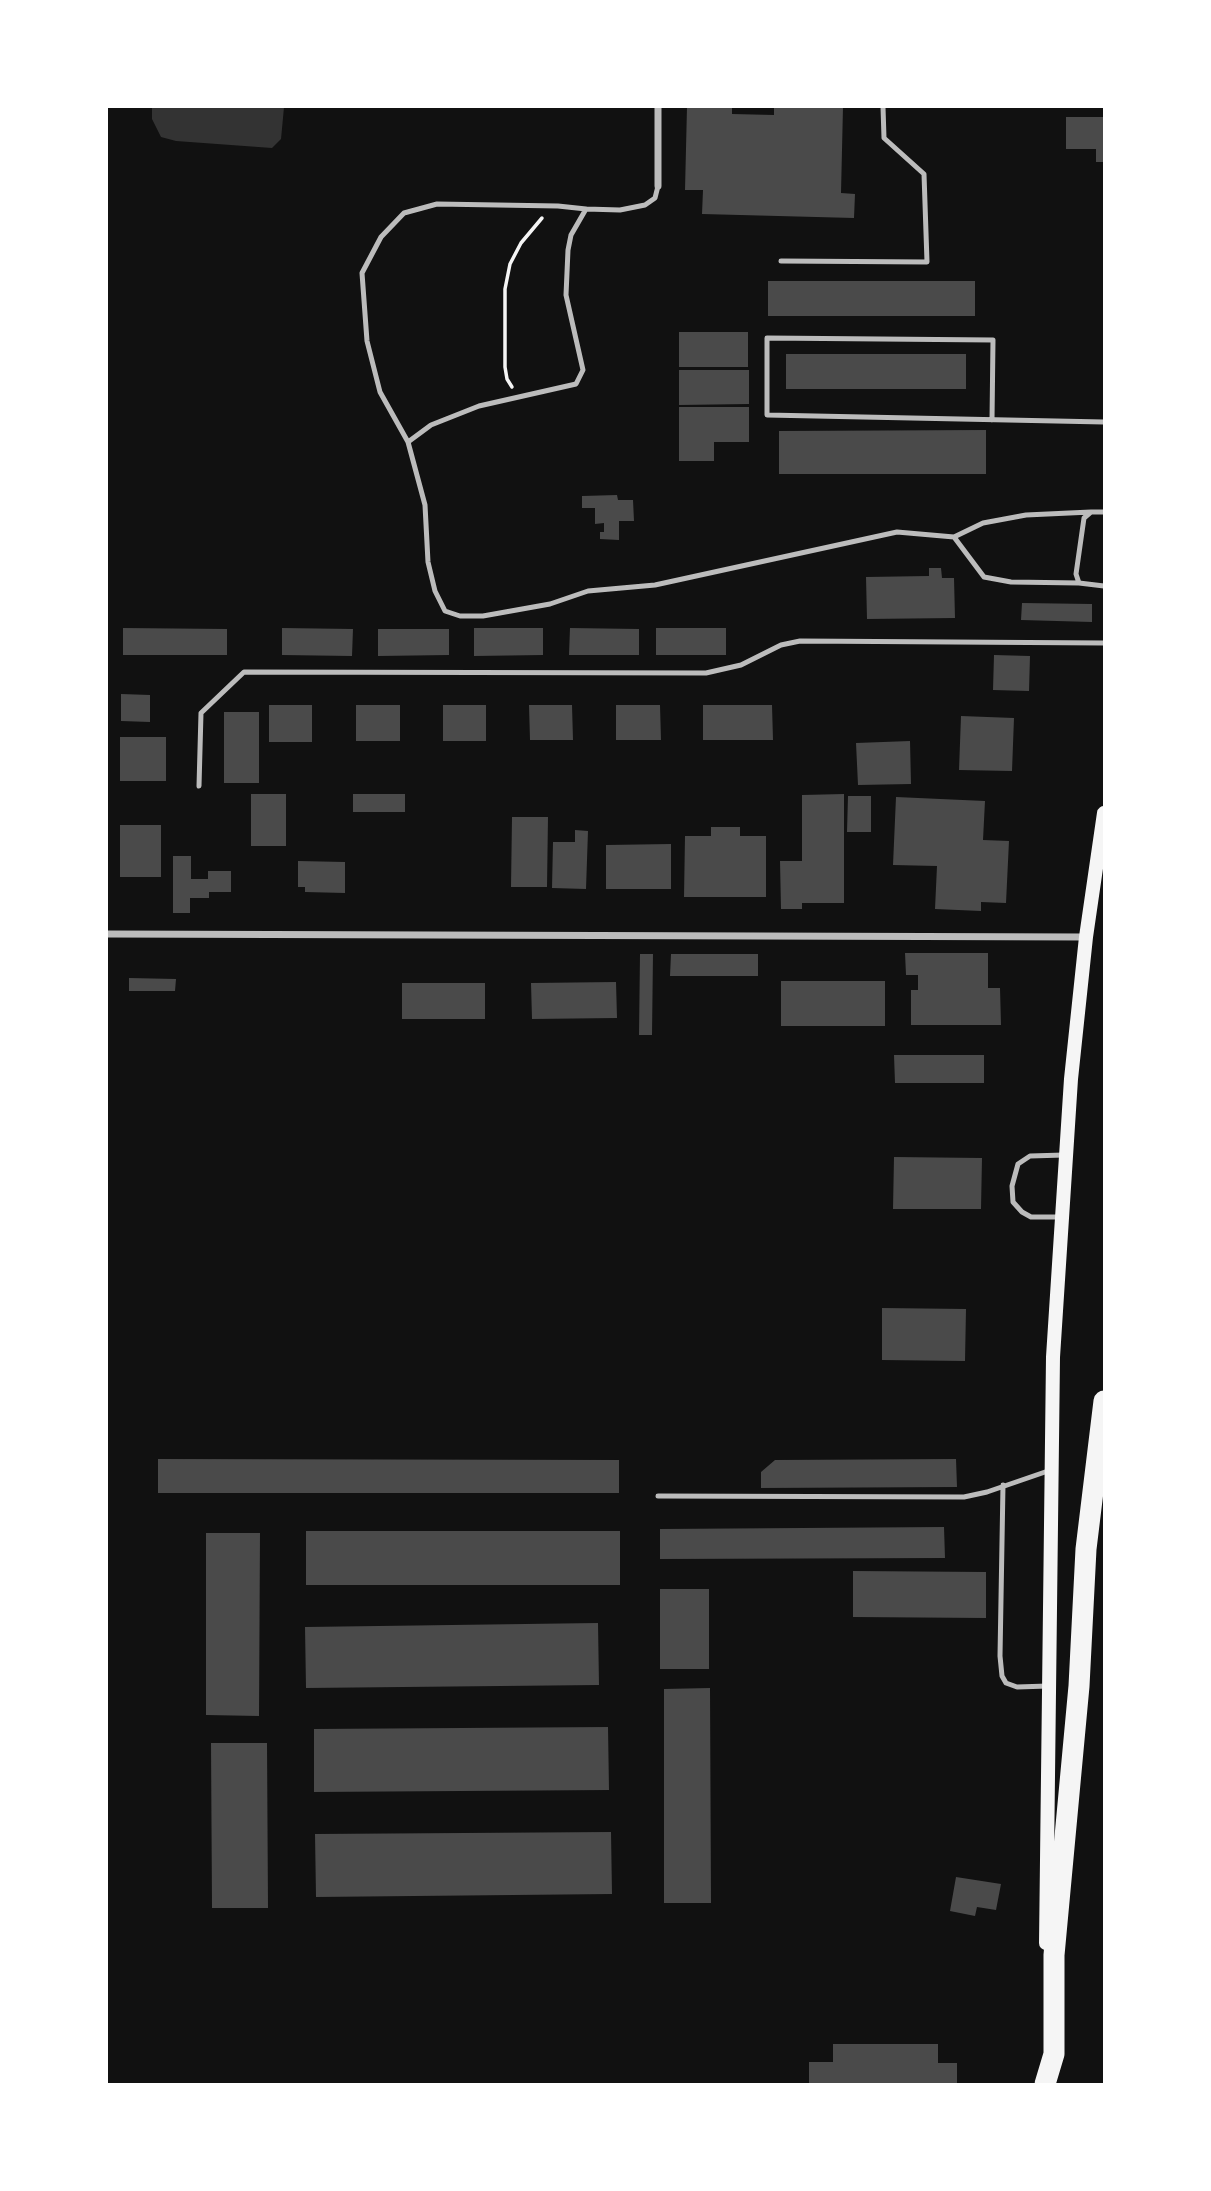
<!DOCTYPE html>
<html>
<head>
<meta charset="utf-8">
<style>
	body { margin:0 }
	#map { position:relative; width:1211px; height:2191px; overflow:hidden; background:#111; font-family:"Alegreya Sans",sans-serif }
	canvas { display:block }
	.frame { position:absolute; inset:0; border:108px solid #fff; pointer-events:none }
</style>
</head>
<body>
<div id="map">
<canvas width="1211" height="2191"></canvas>
<div class="frame"></div>
</div>
<script>
const context = document.querySelector('canvas').getContext('2d');
context.lineJoin = 'round';
function fill(path, color) {
  context.fillStyle = color;
  context.fill(path, 'evenodd');
}
function toPath(rows) {
  const path = new Path2D();
  for (const r of rows) {
    path.moveTo(r[0], r[1]);
    for (let i = 2; i < r.length; i += 2) path.lineTo(r[i], r[i + 1]);
  }
  return path;
}
function strokePath(path, color, width, dash) {
  context.strokeStyle = color;
  context.lineWidth = width;
  context.lineCap = dash ? 'butt' : 'round';
  context.setLineDash(dash || []);
  context.stroke(path);
}
fill(toPath([
	[152,107,284,107,281,139,272,148,176,141,161,137,152,119]
]), '#333');
fill(toPath([
	[687,107,732,107,732,114,774,115,774,107,843,107,841,193,855,194,854,218,702,214,703,190,685,190],
	[1066,117,1104,117,1104,162,1096,162,1096,149,1066,149],
	[768,281,975,281,975,316,768,316],
	[679,332,748,332,748,367,679,367],
	[786,354,966,354,966,389,786,389],
	[679,370,749,370,749,404,679,405],
	[679,407,749,407,749,442,714,442,714,461,679,461],
	[986,430,986,474,779,474,779,431],
	[617,495,618,500,633,500,634,521,619,521,619,540,600,539,600,532,604,532,604,523,595,524,595,508,582,508,582,496],
	[929,568,941,568,942,578,954,578,955,618,867,619,866,577,929,576],
	[1022,603,1092,604,1092,622,1021,620],
	[123,628,227,629,227,655,123,655],
	[282,628,353,629,352,656,282,655],
	[474,628,543,628,543,655,474,656],
	[570,628,639,629,639,655,569,655],
	[656,628,726,628,726,655,656,655],
	[378,629,449,629,449,655,378,656],
	[994,655,1030,656,1029,691,993,690],
	[121,694,150,695,150,722,121,721],
	[269,705,312,705,312,742,269,742],
	[356,705,400,705,400,741,356,741],
	[443,705,486,705,486,741,443,741],
	[529,705,572,705,573,740,530,740],
	[616,705,660,705,661,740,616,740],
	[703,705,772,705,773,740,703,740],
	[224,712,259,712,259,783,224,783],
	[961,716,1014,718,1012,771,959,770],
	[120,737,166,737,166,781,120,781],
	[910,741,911,784,858,785,856,743],
	[251,794,286,794,286,846,251,846],
	[353,794,405,794,405,812,353,812],
	[844,794,844,903,802,903,802,909,781,909,780,861,802,861,802,795],
	[848,796,871,796,871,832,847,832],
	[896,797,985,801,983,840,1009,841,1006,903,981,902,981,911,935,909,937,866,893,865],
	[512,817,548,817,547,887,511,887],
	[120,825,161,825,161,877,120,877],
	[711,827,740,827,740,836,766,836,766,897,684,897,685,836,711,836],
	[575,830,588,831,586,889,552,888,553,842,575,842],
	[671,844,671,889,606,889,606,845],
	[173,856,191,856,191,879,208,879,208,871,231,871,231,892,209,892,209,898,190,898,190,913,173,913],
	[298,861,345,862,345,893,305,892,305,887,298,887],
	[905,953,988,953,988,988,1000,988,1001,1025,911,1025,911,990,918,990,918,975,906,975],
	[640,954,653,954,652,1035,639,1035],
	[671,954,758,954,758,976,670,976],
	[129,978,176,979,175,991,129,991],
	[781,981,885,981,885,1026,781,1026],
	[616,982,617,1018,532,1019,531,983],
	[402,983,485,983,485,1019,402,1019],
	[894,1055,984,1055,984,1083,895,1083],
	[894,1157,982,1158,981,1209,893,1209],
	[882,1308,966,1309,965,1361,882,1360],
	[158,1459,619,1460,619,1493,158,1493],
	[956,1459,957,1487,761,1488,761,1472,775,1460],
	[944,1527,945,1558,660,1559,660,1529],
	[306,1531,620,1531,620,1585,306,1585],
	[206,1533,260,1533,259,1716,206,1715],
	[853,1571,986,1572,986,1618,853,1617],
	[660,1589,709,1589,709,1669,660,1669],
	[598,1623,599,1685,306,1688,305,1627],
	[710,1688,711,1903,664,1903,664,1689],
	[608,1727,609,1790,314,1792,314,1729],
	[211,1743,267,1743,268,1908,212,1908],
	[611,1832,612,1894,316,1897,315,1834],
	[956,1877,1001,1884,996,1910,977,1907,975,1916,950,1911],
	[833,2044,938,2044,938,2063,957,2063,957,2084,809,2084,809,2062,833,2062]
]), '#4a4a4a');
strokePath(toPath([
	[512,387,507,379,505,367,505,289,510,264,521,243,542,218]
]), '#f5f5f5', 3.5);
strokePath(toPath([
	[658,186,655,198,645,205,620,210,586,209,571,235,568,250,566,295,583,370,576,384,479,406,431,425,408,442,425,505,428,562,435,591,445,611,460,616,483,616,550,604,588,591,655,585,897,532,954,537,984,577,1011,582,1079,583],
	[781,261,927,262,924,174,884,138,883,107],
	[992,420,993,340,767,338,767,415,1104,422],
	[408,442,380,392,367,341,362,273,381,237,404,213,437,204,558,206,586,209],
	[1104,512,1091,512,1084,518,1076,574,1079,583,1104,586],
	[954,537,983,523,1026,515,1091,512],
	[199,786,201,713,244,672,706,673,741,665,781,645,800,641,1104,643],
	[1060,1217,1031,1217,1022,1212,1013,1202,1012,1186,1018,1164,1030,1156,1064,1155],
	[1003,1485,1000,1656,1002,1676,1006,1683,1017,1687,1048,1686],
	[658,1496,964,1497,987,1492,1048,1471]
]), '#bcbcbc', 5);
strokePath(toPath([
	[658,107,658,186],
	[107,934,1086,937]
]), '#bcbcbc', 7);
strokePath(toPath([
	[1046,1943,1053,1357,1071,1079,1086,937,1104,813]
]), '#f5f5f5', 14);
strokePath(toPath([
	[1045,2084,1054,2054,1054,1955,1079,1686,1086,1549,1104,1401]
]), '#f5f5f5', 21);
</script>
</body>
</html>
